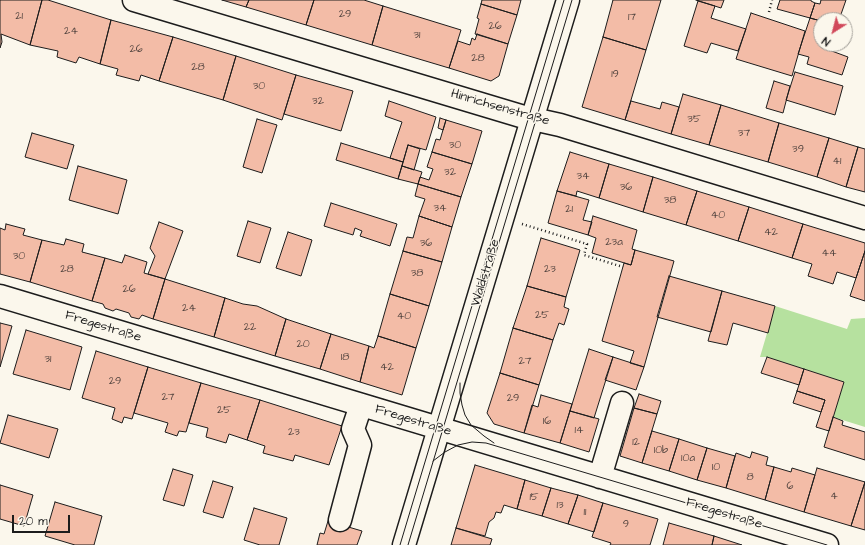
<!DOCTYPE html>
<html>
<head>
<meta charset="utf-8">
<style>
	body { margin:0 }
	#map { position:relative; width:865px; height:545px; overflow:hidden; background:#fbf7ec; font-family:"Architects Daughter",sans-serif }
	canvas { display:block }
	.north { position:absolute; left:813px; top:12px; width:40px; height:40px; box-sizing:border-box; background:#fbf7ec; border:1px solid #a29f99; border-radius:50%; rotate:216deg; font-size:11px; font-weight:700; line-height:16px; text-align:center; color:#1c1c1c }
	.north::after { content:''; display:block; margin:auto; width:14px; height:18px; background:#d1495b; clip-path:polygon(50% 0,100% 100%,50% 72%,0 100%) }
	.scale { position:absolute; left:12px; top:515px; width:58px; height:18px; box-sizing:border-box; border:2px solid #1c1c1c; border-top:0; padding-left:5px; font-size:12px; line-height:14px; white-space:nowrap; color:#1c1c1c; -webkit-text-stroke:3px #fbf7ec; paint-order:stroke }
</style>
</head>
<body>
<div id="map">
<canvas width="865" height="545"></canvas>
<div class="north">N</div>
<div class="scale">20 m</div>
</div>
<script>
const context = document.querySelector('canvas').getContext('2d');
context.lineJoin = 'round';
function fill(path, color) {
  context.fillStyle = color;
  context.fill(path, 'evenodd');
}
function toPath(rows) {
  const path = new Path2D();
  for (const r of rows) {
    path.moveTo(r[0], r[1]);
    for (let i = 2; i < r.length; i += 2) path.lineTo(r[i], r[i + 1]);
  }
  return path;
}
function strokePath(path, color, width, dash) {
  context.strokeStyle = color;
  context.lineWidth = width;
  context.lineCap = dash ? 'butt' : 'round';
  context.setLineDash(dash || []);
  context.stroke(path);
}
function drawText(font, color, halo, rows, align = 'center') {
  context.font = font + ' "Architects Daughter",sans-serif';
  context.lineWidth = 3;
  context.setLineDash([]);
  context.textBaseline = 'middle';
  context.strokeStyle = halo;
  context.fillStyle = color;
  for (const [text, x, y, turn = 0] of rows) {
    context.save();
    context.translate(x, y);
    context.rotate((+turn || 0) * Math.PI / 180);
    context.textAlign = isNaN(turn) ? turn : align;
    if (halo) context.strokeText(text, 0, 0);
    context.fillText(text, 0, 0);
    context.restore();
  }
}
fill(toPath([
	[775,306,847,329,851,319,865,318,865,427,833,417,844,382,767,357,760,357]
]), '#b6e19f');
const building = toPath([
	[0,0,42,0,30,45,1,34,2,42,0,48,0,0],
	[42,0,48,0,111,20,100,64,79,57,76,63,57,57,58,51,30,45,42,0],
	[222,0,249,0,246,7,222,0],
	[249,0,314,0,306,25,246,7,249,0],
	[314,0,364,0,383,6,372,45,306,25,314,0],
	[482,0,521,0,517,15,481,4,482,0],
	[613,0,661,0,646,50,603,37,613,0],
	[696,0,724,0,721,8,696,0],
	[780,0,811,0,811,1,815,3,810,18,777,9,780,0],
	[821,0,846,0,839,20,821,20,821,21,810,18,815,3,820,4,821,0],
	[698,1,715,6,711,18,746,29,738,51,711,43,707,53,684,46,698,1],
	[481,4,517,15,508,44,475,34,479,19,477,18,481,4],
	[383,6,461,30,449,68,372,45,383,6],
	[751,13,805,31,792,76,736,59,751,13],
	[810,18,821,21,821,44,831,44,829,50,848,57,842,75,807,64,809,57,798,54,810,18],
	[111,20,173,37,159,81,141,75,139,81,116,75,118,69,100,64,111,20],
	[477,34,508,44,499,76,491,81,449,68,458,41,470,45,472,38,475,40,477,34],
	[173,37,236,56,223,100,159,81,173,37],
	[603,37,646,50,625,120,582,107,603,37],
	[236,56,296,75,282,120,223,100,236,56],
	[795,72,843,86,835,115,786,100,795,72],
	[296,75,353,91,341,131,284,114,296,75],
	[774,81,790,86,783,113,766,108,774,81],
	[683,94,721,105,709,145,671,134,683,94],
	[389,101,436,117,426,150,408,145,403,162,390,158,402,122,385,116,389,101],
	[631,101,660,109,662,102,679,107,671,134,625,120,631,101],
	[721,105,779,123,768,162,709,145,721,105],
	[440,118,446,120,443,130,438,128,440,118],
	[257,119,277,125,262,173,243,167,257,119],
	[446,120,482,131,472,164,432,152,436,139,440,140,446,120],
	[779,123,829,138,817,177,768,162,779,123],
	[32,133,74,145,67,169,25,157,32,133],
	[829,138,858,147,846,187,817,177,829,138],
	[341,143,403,162,398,179,336,160,341,143],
	[408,145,420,149,414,170,402,166,408,145],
	[858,147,865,149,865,192,846,187,858,147],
	[432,152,472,164,461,197,418,184,420,177,429,180,433,169,427,167,432,152],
	[570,152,609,164,599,198,577,191,576,196,557,191,570,152],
	[609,164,653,177,643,212,599,198,609,164],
	[78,166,127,180,118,214,69,200,78,166],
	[402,166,422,172,418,184,398,179,402,166],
	[653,177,697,191,686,225,643,212,653,177],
	[418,184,461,197,452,227,419,216,425,199,415,196,418,184],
	[557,191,589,200,583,220,592,222,588,235,548,223,557,191],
	[697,191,749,207,738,241,686,225,697,191],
	[331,203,397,224,390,246,360,236,362,231,355,228,353,235,324,226,331,203],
	[749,207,803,224,792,258,738,241,749,207],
	[419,216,452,227,442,262,403,251,407,237,413,238,419,216],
	[593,216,637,230,632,249,635,250,631,265,592,253,596,238,588,235,593,216],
	[248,221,271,228,260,263,237,256,248,221],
	[159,222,183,231,165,279,148,274,155,256,150,248,159,222],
	[6,224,25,229,23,235,42,240,30,282,0,274,0,228,5,230,6,224],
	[803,224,865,243,865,251,856,278,837,272,833,284,808,276,812,264,792,258,803,224],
	[288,232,312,240,301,276,276,268,288,232],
	[541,238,580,250,566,297,527,286,541,238],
	[66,239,84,244,82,252,105,258,92,301,30,282,42,240,64,245,66,239],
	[635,250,674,261,644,367,630,363,634,351,602,341,624,263,631,265,635,250],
	[403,251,442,262,429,306,390,294,403,251],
	[865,251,865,301,850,296,865,251],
	[125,255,147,262,144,273,165,279,153,319,142,315,139,319,131,317,129,313,116,309,113,311,105,308,103,304,92,301,105,258,122,263,125,255],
	[669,276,722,291,711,332,657,317,669,276],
	[165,279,225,298,214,337,153,319,165,279],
	[527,286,566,297,564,307,569,309,564,325,559,323,553,340,513,328,527,286],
	[722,291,775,306,768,333,733,323,727,345,708,341,722,291],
	[390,294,429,306,416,348,378,336,390,294],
	[225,298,243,304,257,306,286,319,275,356,214,337,225,298],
	[286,319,331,334,320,369,275,356,286,319],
	[0,323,12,326,0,367,0,323],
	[513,328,553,340,539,385,500,373,513,328],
	[26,330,82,347,70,390,13,374,26,330],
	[331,334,369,346,360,382,320,369,331,334],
	[378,336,416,348,402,395,360,382,369,346,374,348,378,336],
	[589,349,613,357,594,418,570,411,589,349],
	[96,351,148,367,132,419,124,417,122,423,112,419,115,408,82,398,96,351],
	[613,357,644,367,636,390,605,380,613,357],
	[767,357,804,369,799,385,761,373,767,357],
	[148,367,201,383,186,432,179,431,177,436,165,432,168,423,134,413,148,367],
	[804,369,844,382,829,431,816,427,825,400,797,391,804,369],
	[500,373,539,385,524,433,494,424,487,413,500,373],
	[201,383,260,400,247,440,229,434,226,443,206,437,208,428,189,423,201,383],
	[797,391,825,400,821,412,793,403,797,391],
	[639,394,661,401,657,414,634,408,639,394],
	[541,395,572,404,560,443,524,433,532,405,538,407,541,395],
	[260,400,342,426,329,465,295,455,293,461,263,453,265,446,247,440,260,400],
	[634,408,657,414,642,463,620,456,634,408],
	[570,411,599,419,589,452,560,443,570,411],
	[8,415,58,429,49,458,0,443,8,415],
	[833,417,843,421,842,425,865,432,865,460,824,447,833,417],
	[652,431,679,439,669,471,642,463,652,431],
	[679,439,707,448,697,480,669,471,679,439],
	[707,448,735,456,726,488,697,480,707,448],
	[752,452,768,457,766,465,774,467,765,500,726,488,736,453,750,458,752,452],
	[475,465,525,480,517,509,504,505,501,513,496,512,494,518,489,522,485,536,456,528,475,465],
	[774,467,791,472,792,468,815,475,804,512,765,500,774,467],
	[817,468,865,482,851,526,804,512,817,468],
	[173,469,193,475,184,506,163,500,173,469],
	[525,480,551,488,542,516,517,509,525,480],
	[213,481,233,487,223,518,203,512,213,481],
	[865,482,865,530,851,526,865,482],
	[0,485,33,495,24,526,0,519,0,485],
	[551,488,578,495,568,524,542,516,551,488],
	[578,495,603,503,594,532,568,524,578,495],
	[55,502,102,516,94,545,75,545,45,536,55,502],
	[603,503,658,519,650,545,610,545,611,543,592,537,603,503],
	[254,508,287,518,279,545,260,545,244,540,254,508],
	[328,521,362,531,357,545,317,545,320,533,324,534,328,521],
	[669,523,714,536,712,545,663,545,669,523],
	[456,528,492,539,490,545,451,545,456,528],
	[714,536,742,545,712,545,714,536]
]);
fill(building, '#f3bca7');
strokePath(building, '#1c1c1c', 1);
const minor = toPath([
	[134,0,524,117,560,125,865,218],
	[0,296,827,545],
	[600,477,622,403],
	[340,520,360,445,353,429,361,405]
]);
const major = toPath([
	[404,545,568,0]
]);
strokePath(minor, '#1c1c1c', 25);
strokePath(major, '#1c1c1c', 25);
strokePath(toPath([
	[769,12,772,0],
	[522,224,587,244,584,255,623,267]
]), '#1c1c1c', 2.5, [1, 3]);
strokePath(minor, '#fbf7ec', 22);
strokePath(major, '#fbf7ec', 22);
strokePath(toPath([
	[460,383,460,393,462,405,465,415,471,425,484,436,494,443],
	[433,461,445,452,458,445,472,442,486,443,827,545],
	[400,545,564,0],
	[408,545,572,0]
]), '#1c1c1c', 1);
drawText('11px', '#52443f', null, [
	["29",345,15],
	["21",19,17],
	["17",632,18],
	["26",495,27],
	["24",71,32],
	["31",417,36],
	["26",136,50],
	["28",478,59],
	["28",198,68],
	["19",615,75],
	["30",259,87],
	["32",318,102],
	["35",694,120],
	["37",744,134],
	["30",455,146],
	["39",798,150],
	["41",837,162],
	["32",450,173],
	["34",583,177],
	["36",626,188],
	["38",670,201],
	["34",440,209],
	["21",569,210],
	["40",718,216],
	["42",771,233],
	["23a",614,243],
	["36",426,244],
	["44",829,254],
	["30",19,257],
	["28",67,270],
	["23",550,270],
	["38",417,274],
	["26",129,290],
	["24",189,309],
	["25",542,316],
	["40",404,317],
	["22",250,328],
	["20",303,345],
	["18",345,358],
	["31",48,360],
	["27",525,362],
	["42",387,368],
	["29",115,382],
	["27",168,398],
	["29",513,399],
	["25",224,411],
	["16",547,422],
	["14",579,431],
	["23",294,433],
	["12",636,443],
	["10b",661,451],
	["10a",688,459],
	["10",716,468],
	["8",750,478],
	["6",790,487],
	["4",834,497],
	["15",534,498],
	["13",560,506],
	["11",585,513],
	["9",626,525]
]);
drawText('13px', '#1c1c1c', '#fbf7ec', [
	["Hinrichsenstraße",500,108,16],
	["Waldstraße",486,273,-73],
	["Fregestraße",103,327,17],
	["Fregestraße",413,421,17],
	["Fregestraße",724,514,17]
]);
</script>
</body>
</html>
